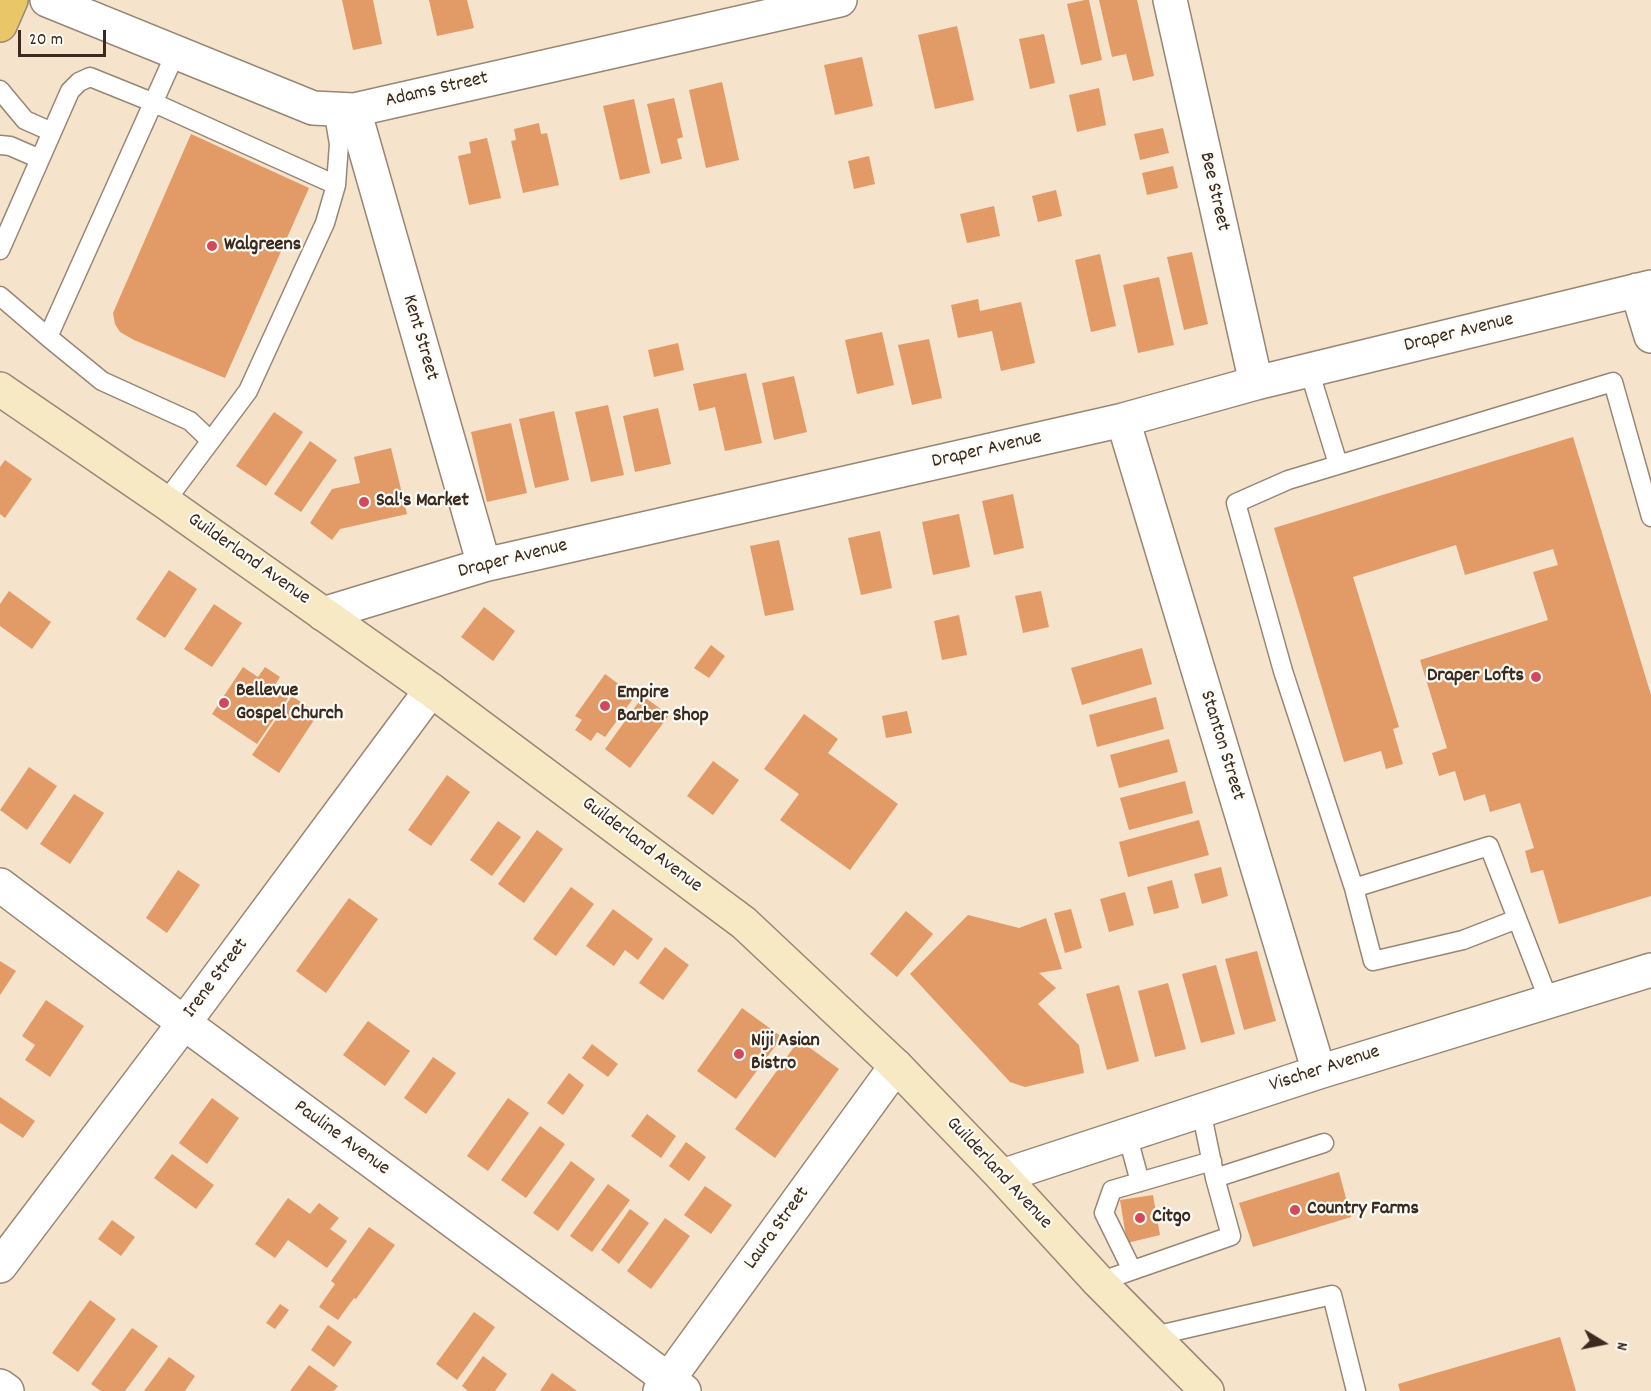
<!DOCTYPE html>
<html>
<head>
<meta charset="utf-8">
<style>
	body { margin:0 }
	#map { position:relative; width:1651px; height:1391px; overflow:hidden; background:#f6e3cc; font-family:Dekko,sans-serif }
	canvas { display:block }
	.north { position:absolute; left:1573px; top:1313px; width:60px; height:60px; -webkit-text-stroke:4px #fdfcf7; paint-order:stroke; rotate:100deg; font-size:16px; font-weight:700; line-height:24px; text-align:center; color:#3b2a1e }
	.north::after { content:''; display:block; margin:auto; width:21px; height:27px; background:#3b2a1e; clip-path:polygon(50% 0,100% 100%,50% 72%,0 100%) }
	.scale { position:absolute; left:18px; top:30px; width:88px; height:27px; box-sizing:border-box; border:3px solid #3b2a1e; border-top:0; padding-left:8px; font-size:18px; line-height:21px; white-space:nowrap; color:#3b2a1e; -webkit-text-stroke:4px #fdfcf7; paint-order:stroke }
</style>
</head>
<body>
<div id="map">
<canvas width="1651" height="1391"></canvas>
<div class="north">N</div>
<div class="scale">20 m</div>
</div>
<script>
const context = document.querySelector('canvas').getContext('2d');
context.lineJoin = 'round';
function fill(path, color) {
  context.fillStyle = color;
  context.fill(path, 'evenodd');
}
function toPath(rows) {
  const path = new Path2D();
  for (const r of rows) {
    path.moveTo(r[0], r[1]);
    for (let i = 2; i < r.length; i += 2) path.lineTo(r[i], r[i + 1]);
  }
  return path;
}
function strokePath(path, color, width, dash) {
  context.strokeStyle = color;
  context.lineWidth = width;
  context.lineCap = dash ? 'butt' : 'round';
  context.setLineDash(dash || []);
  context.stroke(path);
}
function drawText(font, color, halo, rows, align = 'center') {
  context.font = font + ' Dekko,sans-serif';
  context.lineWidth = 4.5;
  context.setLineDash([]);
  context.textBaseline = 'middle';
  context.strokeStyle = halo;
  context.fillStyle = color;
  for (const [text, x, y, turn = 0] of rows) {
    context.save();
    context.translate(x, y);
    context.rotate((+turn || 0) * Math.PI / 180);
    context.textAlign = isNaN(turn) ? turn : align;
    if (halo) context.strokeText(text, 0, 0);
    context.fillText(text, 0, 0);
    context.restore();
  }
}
fill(toPath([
	[342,0,373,0,382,44,353,50],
	[429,0,467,0,474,28,437,36],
	[1085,0,1089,0,1102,60,1081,65,1067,4],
	[1099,0,1137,0,1154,76,1133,81,1126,54,1112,57],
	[957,26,974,100,935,109,918,35],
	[1044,34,1055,83,1030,89,1019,39],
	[862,57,873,106,835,115,824,65],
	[722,82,739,160,706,168,689,90],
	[1099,88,1106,125,1077,132,1069,95],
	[674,98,683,137,677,139,682,159,661,164,647,104],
	[634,99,650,173,620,180,603,106],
	[539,123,541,134,547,133,559,185,523,193,511,141,516,140,514,129],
	[1163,128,1169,153,1140,160,1134,134],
	[191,134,309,188,225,378,134,340,120,332,115,324,113,313],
	[487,138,501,198,469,205,458,156,471,153,469,142],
	[869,156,875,184,854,189,848,161],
	[1173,166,1178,188,1147,195,1142,173],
	[1056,190,1062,216,1038,222,1032,196],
	[994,206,1000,236,967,243,960,214],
	[1192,252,1208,324,1184,330,1167,257],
	[1100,254,1116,326,1091,332,1075,260],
	[1159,277,1174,345,1138,353,1123,285],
	[978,299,980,311,1021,302,1035,363,1001,371,992,331,958,338,951,305],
	[882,332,894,385,857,394,845,340],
	[929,339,942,398,912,405,898,345],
	[678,343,684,370,654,377,648,350],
	[746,373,762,443,725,451,715,407,699,411,693,384],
	[794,376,807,432,774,440,762,383],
	[608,405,624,475,591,482,575,412],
	[658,408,671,464,635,472,623,416],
	[554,411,569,480,535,488,519,419],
	[274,412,303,432,266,486,236,466],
	[511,423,527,493,487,502,471,432],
	[1573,437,1651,695,1651,896,1559,924,1543,870,1531,873,1525,851,1534,848,1520,803,1490,812,1485,794,1464,801,1455,771,1439,776,1432,753,1447,748,1420,660,1548,620,1533,572,1558,565,1553,549,1465,575,1456,545,1353,577,1399,727,1393,729,1403,764,1386,769,1381,751,1344,762,1274,528],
	[310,441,337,460,301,512,274,494],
	[391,448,407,514,340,529,332,540,310,523,332,489,360,483,354,457],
	[5,460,32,479,5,518,0,514,0,467],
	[1013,494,1024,548,994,555,982,501],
	[959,514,970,567,933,575,922,522],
	[880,531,892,588,861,595,848,538],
	[779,540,794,610,765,616,750,546],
	[169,570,197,589,165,638,136,619],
	[9,591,51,622,32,649,0,626,0,604],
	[1041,591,1049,627,1023,633,1015,596],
	[214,604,242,623,212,667,184,649],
	[484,607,515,631,493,661,461,637],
	[959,615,967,655,942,660,934,621],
	[711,645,725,656,709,678,694,668],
	[1142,648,1152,684,1082,705,1071,668],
	[243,667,258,677,265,667,280,677,273,688,288,698,257,744,212,714],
	[605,674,635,696,605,737,597,732,591,741,575,730,582,720,575,716],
	[292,696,318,714,279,773,252,755],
	[643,696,669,715,630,768,605,749],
	[1156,697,1164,729,1097,747,1089,715],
	[907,711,912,733,886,738,882,716],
	[804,714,838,739,828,753,898,804,850,870,780,820,799,794,764,769],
	[1169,739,1178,772,1119,788,1110,755],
	[713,761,739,780,713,815,687,796],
	[29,767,57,786,27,830,0,810],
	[447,775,470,792,431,846,408,830],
	[1185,781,1193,813,1129,830,1120,798],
	[74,794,104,813,70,864,40,844],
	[1199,820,1209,855,1128,877,1119,842],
	[498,821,521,837,492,876,470,860],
	[537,830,563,849,524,903,498,884],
	[1221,867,1228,896,1202,904,1194,874],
	[178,870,200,885,167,933,146,918],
	[1172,880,1179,908,1154,914,1147,887],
	[571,887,594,904,556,956,533,939],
	[1125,892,1134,925,1109,932,1100,899],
	[349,898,378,919,326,993,296,971],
	[613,909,653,939,638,960,625,950,614,966,586,946],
	[1071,909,1082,948,1065,953,1054,913],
	[906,911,933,934,897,977,870,954],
	[968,915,1019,928,1046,918,1062,969,1039,973,1056,988,1038,1004,1079,1045,1084,1073,1025,1087,1010,1082,910,974],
	[665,947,689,965,663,1000,639,983],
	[1257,951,1276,1021,1244,1030,1225,959],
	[0,961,16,971,0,995],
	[1216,965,1235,1034,1201,1043,1182,974],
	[1168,983,1186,1049,1155,1057,1138,991],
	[1119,985,1139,1061,1107,1070,1086,994],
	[46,1000,84,1026,50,1077,25,1060,35,1045,22,1036],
	[742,1008,782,1037,736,1099,697,1071],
	[368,1021,410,1051,385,1086,343,1055],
	[799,1040,839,1069,775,1158,735,1129],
	[592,1044,618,1064,608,1077,582,1058],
	[433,1057,456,1073,426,1114,404,1098],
	[569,1073,584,1085,563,1115,547,1103],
	[0,1097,35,1121,23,1138,0,1123],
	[212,1098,239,1118,207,1164,179,1143],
	[508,1098,529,1113,488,1171,467,1156],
	[647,1114,676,1136,661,1158,631,1136],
	[540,1126,565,1144,526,1198,501,1180],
	[686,1142,706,1157,689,1181,669,1166],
	[172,1154,214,1185,196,1209,154,1178],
	[571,1161,595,1179,558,1231,533,1213],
	[1339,1172,1351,1217,1253,1247,1239,1203],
	[608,1184,630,1200,592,1252,570,1236],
	[705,1186,732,1205,711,1234,684,1215],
	[1153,1195,1160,1235,1127,1243,1120,1200],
	[288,1198,310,1214,319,1203,339,1218,330,1229,347,1241,327,1268,288,1240,275,1258,255,1244],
	[630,1209,649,1223,619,1264,601,1250],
	[665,1218,690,1236,651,1289,627,1271],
	[112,1220,135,1237,121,1256,98,1239],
	[369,1227,395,1245,356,1299,354,1298,338,1320,319,1307,335,1284,331,1281],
	[90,1300,116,1319,78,1372,52,1353],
	[280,1304,289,1310,275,1329,266,1323],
	[474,1312,495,1327,457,1380,436,1364],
	[328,1325,352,1342,334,1367,311,1350],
	[132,1328,158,1346,125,1391,101,1391,91,1384],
	[1560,1337,1576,1391,1400,1391,1398,1384],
	[483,1356,507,1374,495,1391,468,1391,462,1386],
	[169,1357,195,1376,185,1391,144,1391],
	[309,1365,338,1386,334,1391,290,1391],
	[552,1373,577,1391,540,1391]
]), '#e29a67');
const lane = toPath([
	[176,52,48,337,102,381,190,421,210,440],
	[0,90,25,120,52,132],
	[0,145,10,146,40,159],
	[0,250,70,91,79,82,90,77,152,102,336,185],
	[0,296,48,337],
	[1309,370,1338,464],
	[165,502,248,391,325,223,336,185,339,144,333,109],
	[1354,888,1373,961,1463,940,1517,919],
	[1549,1001,1489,846,1354,888,1283,671,1236,503,1288,480,1613,382,1651,517],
	[1201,1110,1215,1178,1324,1143],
	[1127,1134,1140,1182],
	[1132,1270,1104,1213,1112,1190,1212,1161],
	[1099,1282,1231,1236,1215,1178],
	[1154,1336,1332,1295,1356,1391]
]);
const street = toPath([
	[47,0,313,108,354,110,840,0],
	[1170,0,1256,383],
	[354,110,484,565],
	[1637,290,1651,336],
	[1123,420,1319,1072],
	[323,614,484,565,1123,420,1256,383,1651,287],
	[0,885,184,1023,684,1391],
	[1002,1176,1319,1072,1651,970],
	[0,1266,184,1023,431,690],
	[0,1386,7,1391],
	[660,1391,896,1066]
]);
const secondary = toPath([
	[0,389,165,502,431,690,744,923,896,1066,1002,1176,1099,1282,1207,1391]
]);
const primary = toPath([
	[0,25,11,0]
]);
strokePath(lane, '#988675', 21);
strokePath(street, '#988675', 36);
strokePath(secondary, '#988675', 36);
strokePath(primary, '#988675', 36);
strokePath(lane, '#fff', 18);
strokePath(street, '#fff', 33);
strokePath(secondary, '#f6e9c3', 33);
strokePath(primary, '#e9c769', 33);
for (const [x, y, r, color] of [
	[212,246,6,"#d1495b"],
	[364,502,6,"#d1495b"],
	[1536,677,6,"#d1495b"],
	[224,703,6,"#d1495b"],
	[605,706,6,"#d1495b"],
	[739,1054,6,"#d1495b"],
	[1295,1210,6,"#d1495b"],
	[1140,1218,6,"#d1495b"]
]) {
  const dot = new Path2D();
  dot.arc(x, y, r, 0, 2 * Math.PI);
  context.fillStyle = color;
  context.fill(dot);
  strokePath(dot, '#fdfcf7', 2);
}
drawText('20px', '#3b2a1e', '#fdfcf7', [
	["Adams Street",437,91,-13],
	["Bee Street",1213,192,77],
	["Draper Avenue",1459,334,-14],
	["Kent Street",419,338,74],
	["Draper Avenue",987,451,-13],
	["Guilderland Avenue",248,560,35],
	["Draper Avenue",513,560,-14],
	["Stanton Street",1221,746,73],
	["Guilderland Avenue",641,846,37],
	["Irene Street",217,979,-53],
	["Vischer Avenue",1325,1070,-18],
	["Pauline Avenue",341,1139,36],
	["Guilderland Avenue",998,1174,47],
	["Laura Street",778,1229,-54]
]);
drawText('bold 20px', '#3b2a1e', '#fdfcf7', [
	["Walgreens",224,246],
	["Sal's Market",376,502],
	["Draper Lofts",1524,677,"right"],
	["Bellevue",236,692],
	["Gospel Church",236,715],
	["Empire",617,694],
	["Barber Shop",617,717],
	["Niji Asian",751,1042],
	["Bistro",751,1065],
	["Country Farms",1307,1210],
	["Citgo",1152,1218]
], 'left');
</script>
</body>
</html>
